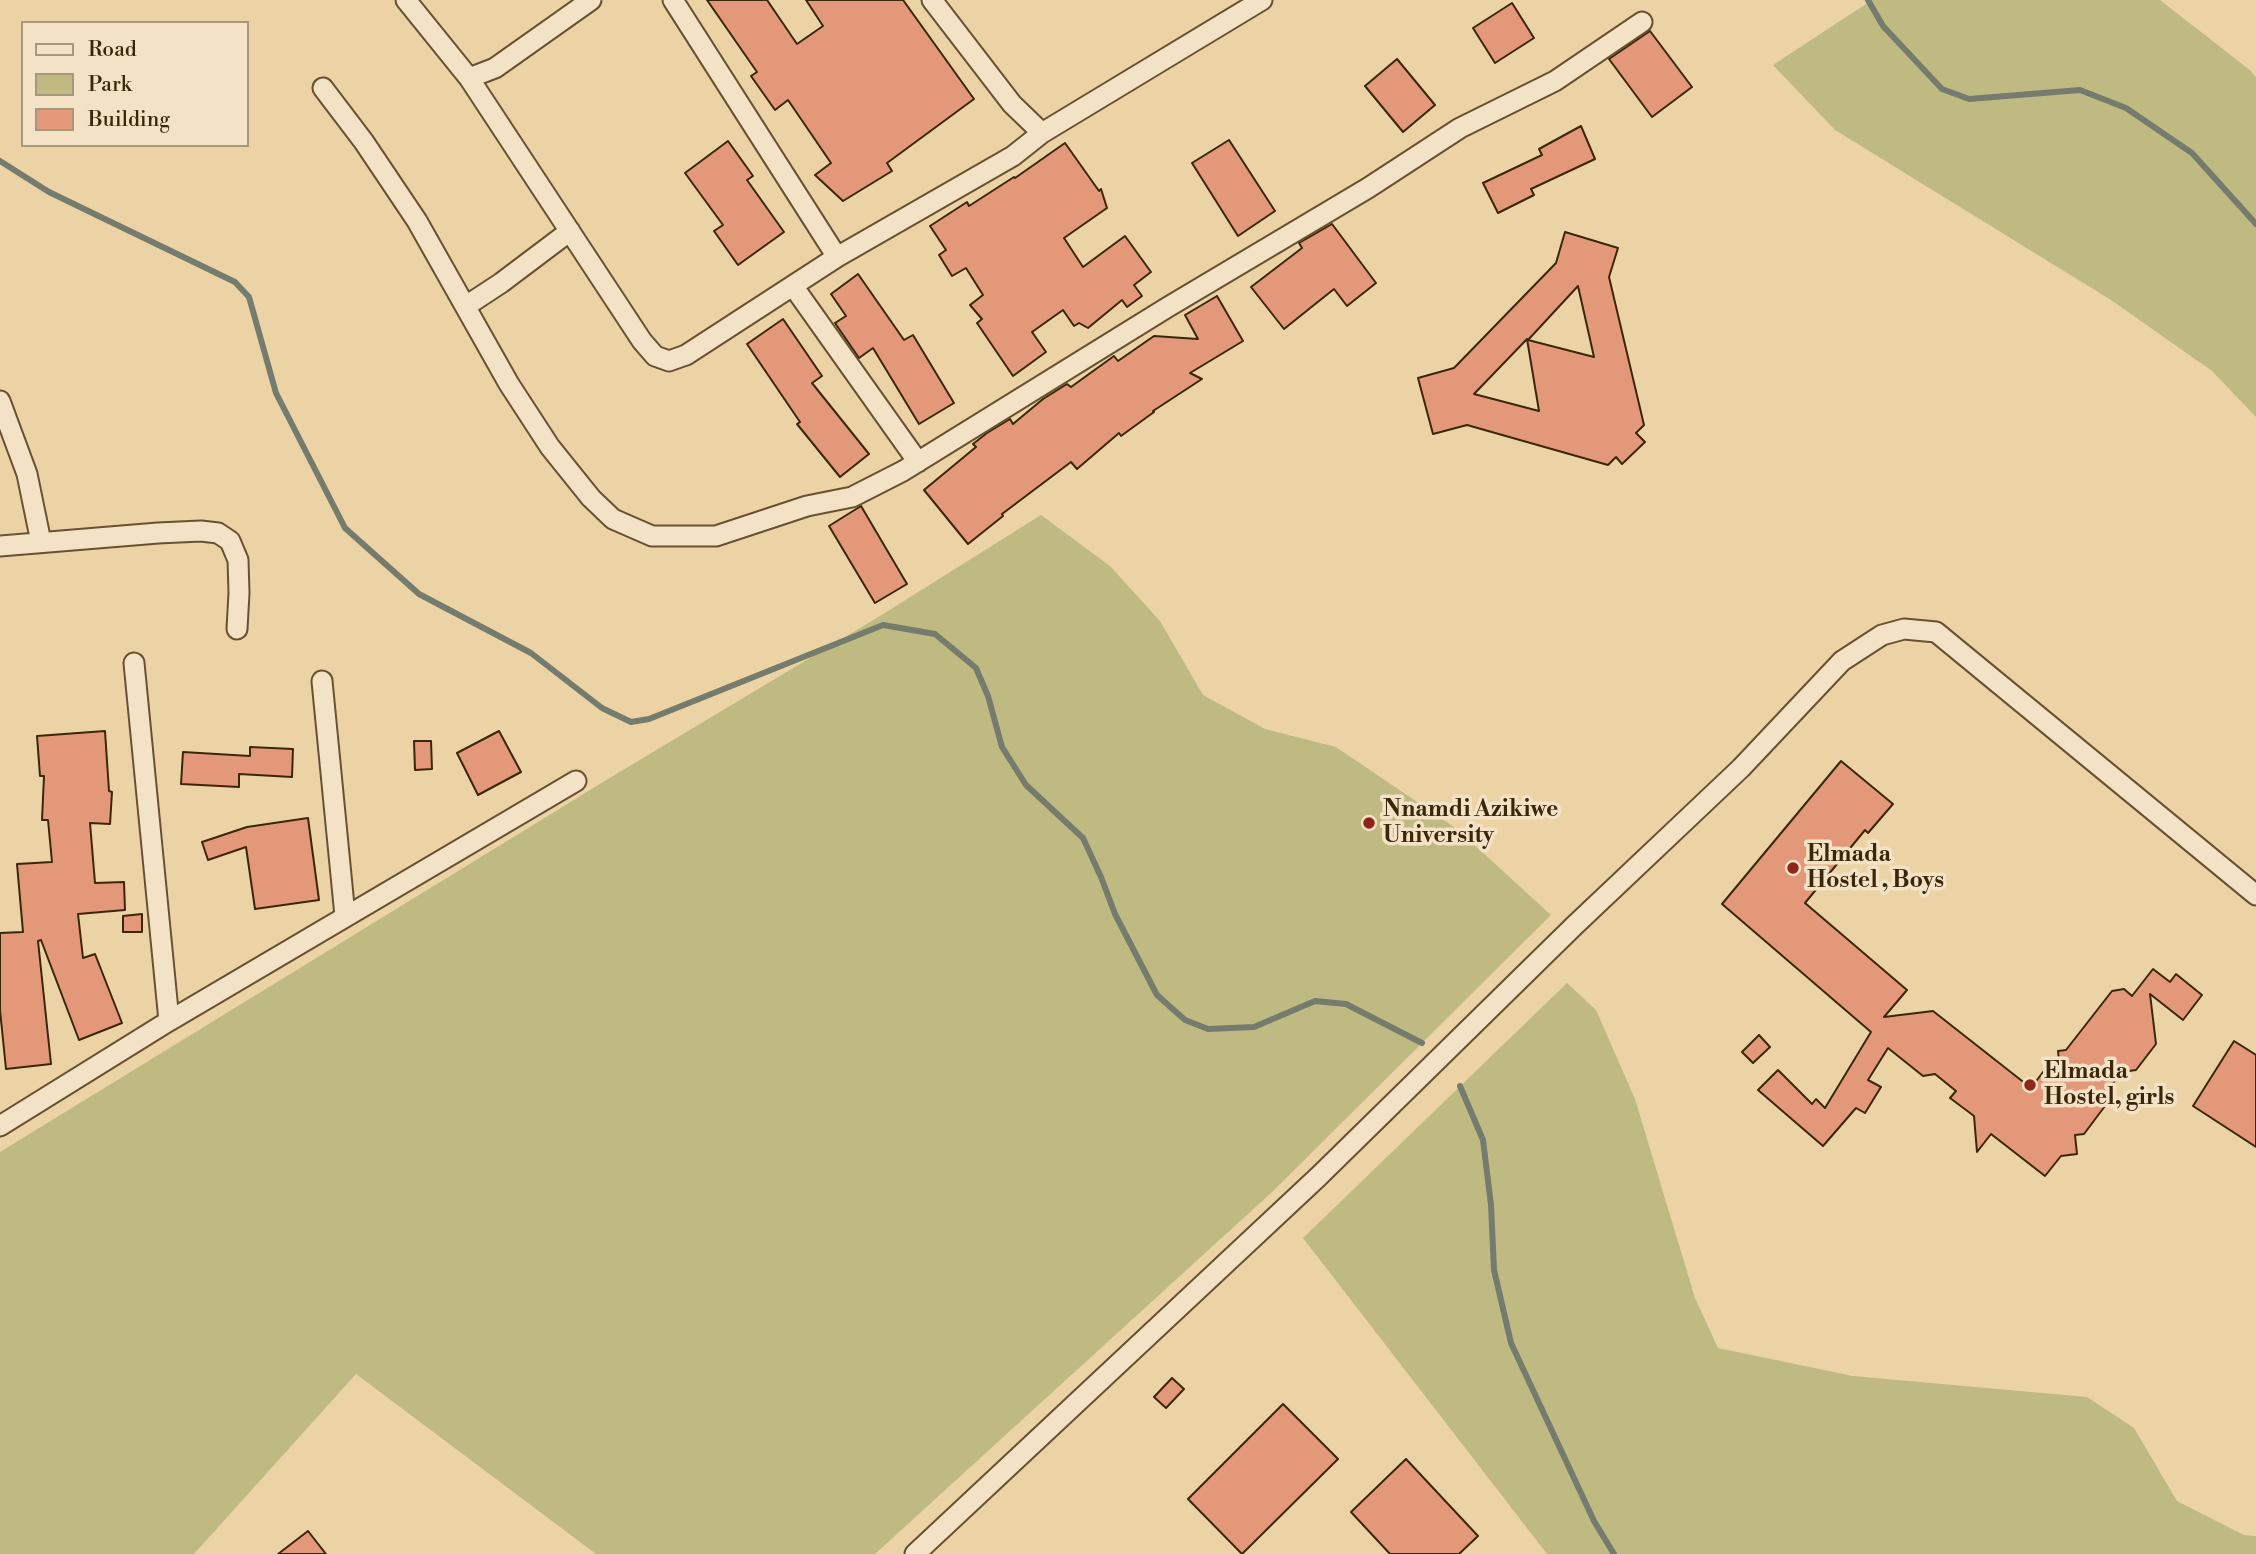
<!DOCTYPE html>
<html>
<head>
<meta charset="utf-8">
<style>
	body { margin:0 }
	#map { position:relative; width:2256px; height:1554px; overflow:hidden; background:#ecd3a6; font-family:"Libre Bodoni",serif }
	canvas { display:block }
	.legend { position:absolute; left:21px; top:21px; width:228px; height:126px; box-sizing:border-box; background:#f3e2c5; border:2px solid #a99779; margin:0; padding:9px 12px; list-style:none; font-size:21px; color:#3b2608 }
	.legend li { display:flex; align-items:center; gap:14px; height:35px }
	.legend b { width:35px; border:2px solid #a99779 }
</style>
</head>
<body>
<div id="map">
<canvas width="2256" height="1554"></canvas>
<ul class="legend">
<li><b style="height:9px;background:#f3e2c5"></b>Road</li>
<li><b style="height:19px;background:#bfba82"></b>Park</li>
<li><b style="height:19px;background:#e4987a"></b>Building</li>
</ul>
</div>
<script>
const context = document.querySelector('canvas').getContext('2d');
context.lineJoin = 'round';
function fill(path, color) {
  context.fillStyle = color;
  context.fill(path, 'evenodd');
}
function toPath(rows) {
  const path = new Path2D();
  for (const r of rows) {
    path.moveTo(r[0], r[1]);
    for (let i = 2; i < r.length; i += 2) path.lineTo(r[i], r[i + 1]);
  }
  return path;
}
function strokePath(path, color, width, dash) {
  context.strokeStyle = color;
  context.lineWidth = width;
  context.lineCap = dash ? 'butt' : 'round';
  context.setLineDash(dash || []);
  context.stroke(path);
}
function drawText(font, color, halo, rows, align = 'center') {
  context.font = font + ' "Libre Bodoni",serif';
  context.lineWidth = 7;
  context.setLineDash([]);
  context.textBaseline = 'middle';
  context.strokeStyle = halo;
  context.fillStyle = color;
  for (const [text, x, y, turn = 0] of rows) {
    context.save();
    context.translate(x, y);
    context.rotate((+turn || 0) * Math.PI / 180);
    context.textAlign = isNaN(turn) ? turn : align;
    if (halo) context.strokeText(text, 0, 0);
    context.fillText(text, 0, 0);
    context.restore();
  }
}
fill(toPath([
	[1872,0,2160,0,2251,71,2256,77,2256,417,2212,371,2111,300,1835,130,1773,65],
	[1041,515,1110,566,1160,621,1203,695,1265,729,1336,747,1457,829,1551,915,1271,1193,875,1554,596,1554,356,1374,194,1554,0,1554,0,1152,608,779,880,616],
	[1567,983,1596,1010,1635,1099,1695,1298,1718,1348,1853,1376,2087,1397,2134,1428,2177,1501,2244,1535,2256,1536,2256,1554,1547,1554,1303,1238]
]), '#bfba82');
strokePath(toPath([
	[1868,0,1883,26,1942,89,1969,99,2080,90,2126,108,2192,153,2256,224],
	[0,161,49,192,235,282,249,297,276,393,345,528,419,594,531,653,602,708,631,722,649,719,883,625,935,634,976,668,988,696,1002,747,1026,785,1083,838,1101,877,1115,914,1157,995,1185,1020,1208,1029,1254,1027,1315,1001,1346,1004,1422,1043],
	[1460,1086,1483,1140,1491,1205,1494,1270,1511,1343,1594,1521,1614,1554]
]), '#757c6d', 6);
const building = toPath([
	[707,0,767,0,797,44,823,26,806,0,903,0,974,99,887,163,892,171,843,201,815,175,831,163,788,100,775,110,751,76,757,72,707,0],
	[1512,3,1534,38,1495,63,1473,28,1512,3],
	[1650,31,1692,87,1652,117,1609,59,1650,31],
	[1397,59,1435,105,1403,132,1365,86,1397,59],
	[1581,126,1595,159,1531,189,1534,195,1498,213,1483,183,1542,155,1539,149,1581,126],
	[1229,140,1275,211,1238,236,1192,163,1229,140],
	[728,141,753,176,747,180,784,232,738,265,714,231,723,225,685,173,728,141],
	[1065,143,1099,191,1101,189,1107,208,1064,238,1083,267,1125,236,1151,272,1134,285,1142,296,1127,307,1122,300,1088,328,1079,323,1074,326,1063,310,1032,332,1046,352,1013,376,977,323,982,319,970,305,983,295,966,268,952,276,939,255,946,250,930,226,967,202,969,206,1014,177,1015,178,1065,143],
	[1332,224,1376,283,1347,306,1334,289,1284,329,1251,287,1302,248,1299,243,1332,224],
	[1565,232,1618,248,1609,277,1644,425,1636,433,1645,442,1622,464,1616,457,1608,465,1467,425,1433,434,1418,378,1454,368,1556,263,1565,232],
	[1578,286,1594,357,1528,340,1578,286],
	[1527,339,1539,411,1474,394,1527,339],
	[858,274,904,340,913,335,954,403,919,424,873,348,859,358,835,323,846,316,831,294,858,274],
	[1217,296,1243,341,1190,373,1202,379,1153,411,1154,412,1121,436,1119,433,1077,469,1071,462,1002,514,1003,516,968,544,924,490,976,447,973,444,987,433,1010,419,1013,424,1043,399,1067,384,1071,387,1114,356,1118,361,1154,336,1198,339,1185,315,1217,296],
	[783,319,822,376,812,383,869,454,840,477,797,424,800,422,747,344,783,319],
	[861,506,907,584,875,603,829,526,861,506],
	[105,731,109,791,112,792,110,824,90,823,95,883,124,882,125,910,78,914,83,958,95,954,122,1023,79,1040,41,940,38,941,51,1064,6,1069,0,1010,0,933,23,932,17,864,52,862,48,820,42,820,44,776,40,776,37,736,105,731],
	[499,731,521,772,478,795,457,753,499,731],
	[414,741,431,741,432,769,415,770,414,741],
	[250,747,293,749,292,777,239,774,239,787,181,784,183,752,250,756,250,747],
	[1841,761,1893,804,1868,833,1865,830,1805,903,1907,990,1884,1017,1933,1011,2031,1088,2043,1072,2060,1070,2058,1051,2066,1050,2112,991,2124,989,2132,996,2153,969,2170,982,2176,974,2202,995,2183,1020,2150,994,2156,1044,2136,1070,2122,1072,2110,1087,2111,1098,2084,1134,2075,1135,2077,1154,2061,1156,2045,1176,1991,1134,1977,1152,1974,1116,1950,1098,1956,1091,1935,1074,1923,1076,1888,1048,1868,1080,1881,1087,1865,1113,1856,1108,1823,1146,1758,1090,1778,1070,1812,1104,1816,1099,1825,1108,1871,1032,1722,904,1841,761],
	[308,818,319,900,255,909,246,847,208,860,202,842,247,827,308,818],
	[142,914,142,932,123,932,123,916,142,914],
	[1759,1035,1770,1047,1753,1063,1742,1052,1759,1035],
	[2234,1041,2256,1055,2256,1147,2193,1106,2234,1041],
	[1172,1378,1184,1389,1166,1408,1154,1397,1172,1378],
	[1283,1404,1338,1459,1242,1554,1188,1499,1283,1404],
	[1406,1459,1478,1536,1459,1554,1390,1554,1351,1512,1406,1459],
	[308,1531,326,1554,278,1554,308,1531]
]);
fill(building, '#e4987a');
strokePath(building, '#3b2608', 2);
const street = toPath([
	[406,0,469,78,642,341,655,356,669,361,686,355,837,257,1013,156,1042,133,1262,0],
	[673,0,837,257],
	[932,0,1012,104,1042,133],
	[469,78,495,68,591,0],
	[323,88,364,142,417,221,509,384,550,447,591,498,613,519,652,536,716,536,807,506,852,497,903,471,1168,307,1368,188,1460,128,1555,81,1642,22],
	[793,286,918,462],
	[466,306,501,283,570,231],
	[0,401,27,474,41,542],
	[0,546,158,533,201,531,218,533,230,541,238,560,239,593,237,629],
	[134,663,169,1021],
	[322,681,345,916],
	[0,1126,169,1021,576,781],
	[915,1554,1318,1177,1574,926,1741,768,1842,661,1882,635,1904,629,1936,632,2256,895]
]);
strokePath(street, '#675130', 23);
strokePath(street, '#f3e2c5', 19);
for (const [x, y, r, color] of [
	[1369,823,7,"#8f2418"],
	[1793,868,7,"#8f2418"],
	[2030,1085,7,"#8f2418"]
]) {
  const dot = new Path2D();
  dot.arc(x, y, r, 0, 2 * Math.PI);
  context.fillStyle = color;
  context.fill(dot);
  strokePath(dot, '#f3e2c5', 2.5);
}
drawText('bold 23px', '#3b2608', '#f3e2c5', [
	["Nnamdi Azikiwe",1383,810],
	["University",1383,836],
	["Elmada",1807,855],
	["Hostel , Boys",1807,881],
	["Elmada",2044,1072],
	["Hostel, girls",2044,1098]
], 'left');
</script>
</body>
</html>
